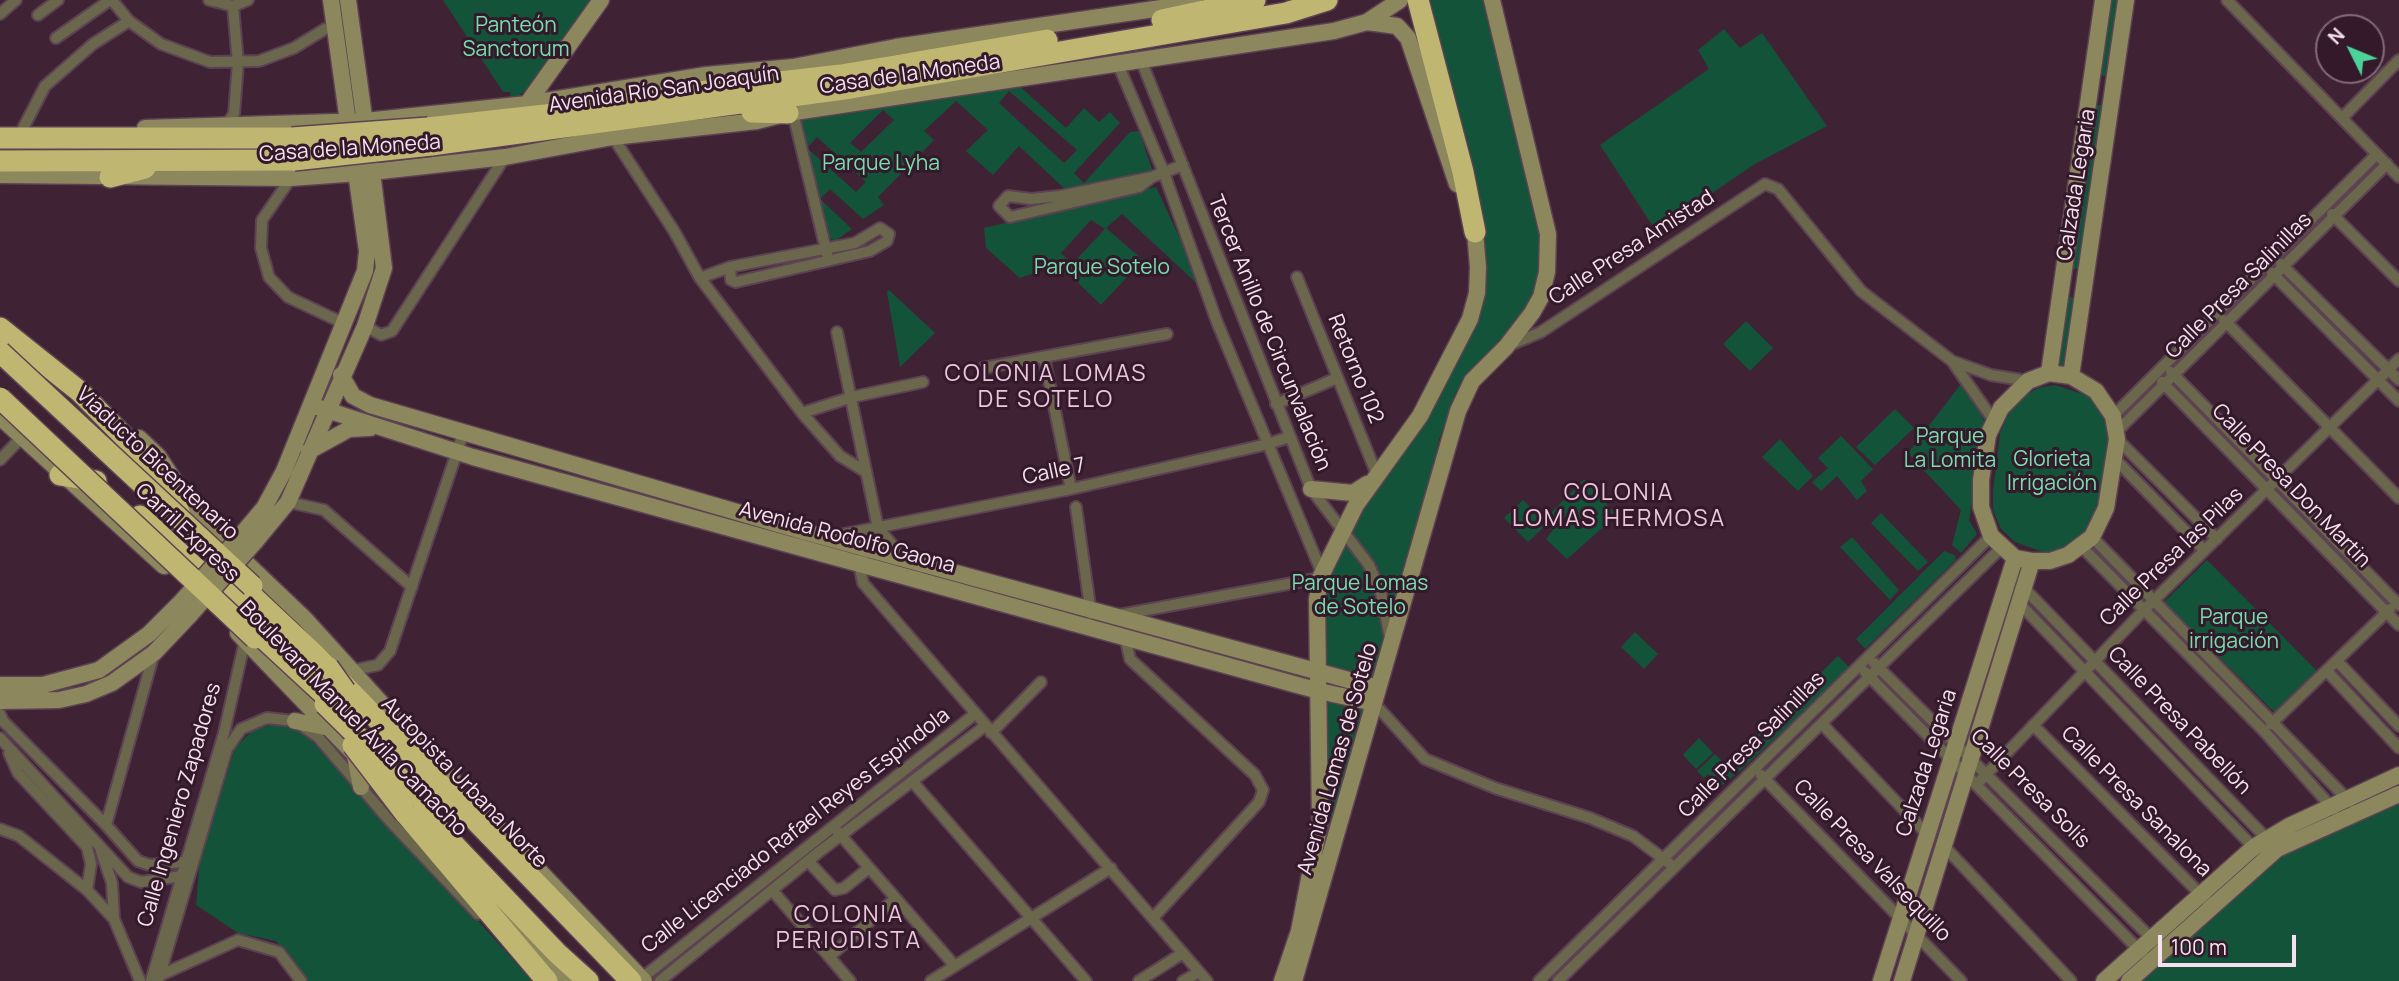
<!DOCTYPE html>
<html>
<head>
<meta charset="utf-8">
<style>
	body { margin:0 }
	#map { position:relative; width:2399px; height:981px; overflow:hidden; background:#3f2335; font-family:Manrope,sans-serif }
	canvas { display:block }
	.north { position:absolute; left:2315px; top:14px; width:70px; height:70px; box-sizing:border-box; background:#34192b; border:2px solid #826979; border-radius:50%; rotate:313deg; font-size:19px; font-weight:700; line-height:28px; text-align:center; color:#f6e2ee }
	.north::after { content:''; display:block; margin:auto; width:24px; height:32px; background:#4cd39a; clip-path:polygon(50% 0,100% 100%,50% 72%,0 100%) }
	.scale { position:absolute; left:2158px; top:935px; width:138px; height:32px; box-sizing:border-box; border:4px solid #f6e2ee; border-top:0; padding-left:9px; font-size:21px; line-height:24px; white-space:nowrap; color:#f6e2ee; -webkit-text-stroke:5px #34192b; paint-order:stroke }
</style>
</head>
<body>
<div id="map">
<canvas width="2399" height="981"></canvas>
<div class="north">N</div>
<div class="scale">100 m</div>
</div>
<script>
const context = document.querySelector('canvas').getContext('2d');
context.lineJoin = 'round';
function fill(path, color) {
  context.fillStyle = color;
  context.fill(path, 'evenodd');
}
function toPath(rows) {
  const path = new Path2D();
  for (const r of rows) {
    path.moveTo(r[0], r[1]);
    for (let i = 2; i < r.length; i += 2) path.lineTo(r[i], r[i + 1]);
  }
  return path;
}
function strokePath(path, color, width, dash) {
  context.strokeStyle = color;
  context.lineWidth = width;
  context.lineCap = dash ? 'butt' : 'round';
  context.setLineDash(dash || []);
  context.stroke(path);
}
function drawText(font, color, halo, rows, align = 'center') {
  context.font = font + ' Manrope,sans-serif';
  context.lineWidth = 6;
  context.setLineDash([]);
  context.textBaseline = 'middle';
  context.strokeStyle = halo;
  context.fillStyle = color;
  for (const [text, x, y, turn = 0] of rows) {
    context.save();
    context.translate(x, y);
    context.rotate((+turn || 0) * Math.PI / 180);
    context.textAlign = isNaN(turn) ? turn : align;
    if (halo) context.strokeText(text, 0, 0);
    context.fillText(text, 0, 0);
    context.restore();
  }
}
fill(toPath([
	[443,0,591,0,536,82,517,97,511,97,510,92,503,92],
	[1424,0,1483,0,1539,235,1541,265,1538,290,1524,316,1467,375,1455,394,1439,440,1429,493,1376,686,1323,672,1322,590,1343,536,1480,300],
	[2107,0,2123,0,2109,75,2102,76,2095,72],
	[1724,29,1740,48,1762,33,1827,126,1755,164,1656,231,1600,145,1709,69,1698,50],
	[1016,83,1066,128,1084,108,1099,122,1110,112,1120,123,1074,173,1084,183,1130,132,1139,131,1154,175,1067,191,1019,146,993,175,966,151,988,130,956,101,924,131,934,140,878,197,884,205,863,219,830,189,820,199,852,229,835,241,824,234,799,115],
	[1009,91,1077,150,1064,163,999,103],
	[883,110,894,120,861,152,850,143],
	[817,137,866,182,856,192,807,148],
	[2095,105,2102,105,2081,266,2065,274],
	[1156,187,1204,290,1122,214,1106,228,1143,260,1101,305,1067,272,1063,275,1048,261,1037,272,1020,278,986,248,984,228],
	[1091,220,1105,229,1072,264,1061,253],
	[889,290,935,333,900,367,887,292],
	[2072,297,2076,300,2068,369,2052,366,2062,298],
	[1746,321,1773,348,1750,371,1723,344],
	[1964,380,1985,423,1969,520,1977,534,1961,553,1952,545,1961,510,1908,453],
	[2055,385,2089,396,2102,412,2110,430,2107,481,2092,527,2066,548,2046,553,2015,542,2001,529,1993,510,1993,491,2000,433,2009,413,2021,398,2038,388],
	[1895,409,1914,428,1875,465,1856,447],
	[1841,436,1873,469,1861,481,1867,491,1857,500,1837,476,1821,491,1812,482,1828,468,1818,458],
	[1780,439,1813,476,1798,491,1762,457],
	[1584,479,1617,515,1567,559,1546,539,1556,526,1547,517],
	[1523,500,1547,524,1528,542,1504,518],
	[1881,513,1928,562,1918,571,1871,523],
	[1852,537,1899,590,1890,600,1840,547],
	[1944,551,1955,555,1956,560,1865,649,1856,639],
	[2207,560,2317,671,2274,712,2164,602],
	[1635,632,1658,654,1644,669,1621,647],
	[1838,656,1850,668,1738,773,1728,763],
	[1323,700,1369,707,1304,922],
	[279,722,301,731,350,778,532,981,306,981,276,941,238,933,196,905,200,857,235,748,252,731],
	[1699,738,1713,753,1696,769,1683,755],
	[1715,754,1735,775,1720,787,1708,774,1704,778,1697,771],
	[2399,804,2399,981,2139,981,2281,854]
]), '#135339');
const street = toPath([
	[112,0,129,21,161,44,210,62,259,61,294,48,325,29],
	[209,0,233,6,248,0],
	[2227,0,2399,177],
	[0,14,16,0],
	[38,15,58,0],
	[56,38,110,0],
	[1141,60,1311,489,1369,565,1381,593,1390,638],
	[1118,64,1164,173,1217,322,1322,573],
	[793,113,827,254],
	[2342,118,2399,60],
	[226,125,234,114,238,63,233,6],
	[613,137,674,231,700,278,802,413,840,456,866,472],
	[18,138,45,86,93,44,129,21],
	[1152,177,1139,187,1010,217,999,206,1008,196,1031,199,1060,196,1152,177,1183,165],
	[291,178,262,220,261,248,269,277,288,297,343,323],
	[2332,214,2399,281],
	[2281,264,2399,380],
	[2272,273,2399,401],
	[1297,277,1377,475],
	[700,278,730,267,855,243,880,228,889,234,887,241,870,251,736,282,731,280,730,267],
	[2224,320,2399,498],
	[365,326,381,335,392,331,505,157],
	[837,332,878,528,859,564,863,583,1207,981],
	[1510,345,1541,332,1765,184,1778,189,1861,291,1952,361,1991,375,2028,381],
	[1044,357,1071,489],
	[1952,361,1994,421],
	[983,368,1167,334],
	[2171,372,2399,605],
	[2162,382,2399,625],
	[1276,404,1337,378],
	[802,413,852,397,923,382],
	[2113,416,2377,154],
	[2116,432,2387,164],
	[2117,439,2217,539],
	[2115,459,2204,550],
	[0,460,21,438],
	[288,502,324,510,412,587],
	[1076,507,1091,614],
	[878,528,903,557],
	[829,537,1071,489,1268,444,1289,437],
	[2092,537,2350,802],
	[2082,547,2264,731,2334,810],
	[2024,588,2270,842],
	[2019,603,2257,851],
	[1119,615,1320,578],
	[1125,637,1130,659,1255,775,1263,790,1259,802,1153,918],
	[2337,661,2399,726],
	[1874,663,2156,943],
	[350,671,378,665,390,651,464,431],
	[2327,671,2399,748],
	[1865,672,2143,954],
	[1374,703,1425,759,1495,788,1590,818,1633,836,1669,863],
	[0,714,3,721,106,825,138,861,150,865,191,861],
	[1822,724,1926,833],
	[2271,724,2390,609],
	[2033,725,2211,905],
	[991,733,1041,682],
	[0,738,128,877,141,882,182,876,186,878],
	[9,753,18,773,87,847,91,864,87,890],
	[1761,775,1961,981],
	[912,781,1086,981],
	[1976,785,2144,610,2399,359],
	[106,825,154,653],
	[0,829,19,836,87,890,114,919,140,981],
	[837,831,955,966],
	[1943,845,2071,981],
	[101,851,112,883,114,919],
	[808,861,835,890,844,888,869,868],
	[772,890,850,981],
	[829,957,895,899],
	[161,975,238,940,279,952,301,981],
	[642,978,975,714],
	[151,981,224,733,245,640],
	[158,981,227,749,241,729,267,718,295,721,318,737,389,820,478,914],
	[660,981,819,852,985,726],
	[931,981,1111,868],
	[1139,981,1183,953],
	[1183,981,1199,972],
	[1539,981,1991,536],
	[1558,981,2001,548]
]);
const secondary = toPath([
	[331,0,349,129],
	[348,0,366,131],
	[1367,22,1397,26,1408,38,1457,184],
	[527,104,601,0],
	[145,128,365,121,527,104,706,75,793,67,896,47,1195,3],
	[0,175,291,178,372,172,505,157,613,137,757,121,788,113,1334,31,1367,22,1400,0],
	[2049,373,2071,376,2096,391,2113,416,2117,439,2106,508,2092,537,2068,555,2050,561,2032,561,2015,558,1991,536,1981,507,1981,480,1988,435,2001,408,2028,381,2049,373],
	[2049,373,2103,0],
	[341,375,353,396,370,405,802,531,1378,688],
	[2071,376,2126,0],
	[311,405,473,457,1319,691,1374,703],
	[0,417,164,566],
	[139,438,158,456,198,517,305,619,412,737,644,981],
	[309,451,349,429,370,428],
	[1311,489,1353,493,1367,484],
	[242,534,264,508,284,471,365,271,367,251,355,165],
	[255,542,288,502,365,326,384,268,371,164],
	[238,633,358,758],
	[0,685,43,685,99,670,149,634,179,604],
	[0,701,59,700,86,694,112,683,154,653,190,615],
	[295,721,330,728],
	[355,756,361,787],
	[493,902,566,981],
	[1282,981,1299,931,1320,822,1317,600,1320,578,1356,505,1420,416,1470,319,1477,293,1478,267,1475,232,1471,221],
	[1294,981,1458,411,1472,381,1506,347,1532,313,1541,297,1547,272,1548,234,1492,0],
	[1881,981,2015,558],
	[1902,981,2032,561],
	[2104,981,2254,847,2291,825,2399,775],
	[2129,981,2277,849,2399,794]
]);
const highway = toPath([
	[1418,0,1463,172,1475,232],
	[1162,20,1255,0],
	[752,112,788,113],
	[428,128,572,112,727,88,841,75,1047,40],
	[0,138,292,138],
	[431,145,851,88,1286,13,1327,0],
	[0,161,294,160],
	[110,177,145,168],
	[0,328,79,391,149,462,174,497,183,525],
	[60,475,96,481],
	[140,516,252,621],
	[233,578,315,655,631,981],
	[401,789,557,953,588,981],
	[405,813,547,981]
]);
strokePath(street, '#5c4253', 14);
strokePath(secondary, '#5c4253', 19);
strokePath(highway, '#5c4253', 24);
strokePath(street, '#6a674d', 10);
strokePath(secondary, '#8c875c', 16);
strokePath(highway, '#bfb672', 21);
const secondaryBridge = toPath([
	[179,604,242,534],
	[190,615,255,542]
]);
const highwayBridge = toPath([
	[292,138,428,128],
	[294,160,431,145],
	[0,352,252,586],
	[0,398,255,638],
	[247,623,341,710],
	[328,667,345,691],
	[325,704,421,799],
	[353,745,405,813]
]);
strokePath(secondaryBridge, '#5c4253', 19, []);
strokePath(highwayBridge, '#5c4253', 24, []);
strokePath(secondaryBridge, '#8c875c', 16);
strokePath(highwayBridge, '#bfb672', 21);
drawText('21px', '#78deae', '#34192b', [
	["Panteón",516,26],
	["Sanctorum",516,50],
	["Parque Lyha",881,164],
	["Parque Sotelo",1102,268],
	["Parque",1950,437],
	["La Lomita",1950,461],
	["Glorieta",2052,460],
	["Irrigación",2052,484],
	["Parque Lomas",1360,584],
	["de Sotelo",1360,608],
	["Parque",2234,618],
	["irrigación",2234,642]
]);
drawText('21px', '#f6e2ee', '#34192b', [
	["Casa de la Moneda",910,75,-8],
	["Avenida Río San Joaquín",664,90,-8],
	["Casa de la Moneda",350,149,-4],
	["Calzada Legaria",2077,185,-81],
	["Calle Presa Amistad",1632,248,-33],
	["Calle Presa Salinillas",2239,286,-45],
	["Tercer Anillo de Circunvalación",1269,333,68],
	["Retorno 102",1355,369,68],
	["Viaducto Bicentenario",157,464,43],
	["Calle 7",1054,472,-12],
	["Calle Presa Don Martin",2291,486,46],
	["Carril Express",187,533,43],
	["Avenida Rodolfo Gaona",847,538,15],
	["Calle Presa las Pilas",2172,557,-44],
	["Boulevard Manuel Ávila Camacho",353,719,46],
	["Calle Presa Pabellón",2179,721,46],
	["Calle Presa Salinillas",1752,745,-45],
	["Avenida Lomas de Sotelo",1338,759,-74],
	["Calzada Legaria",1927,763,-72],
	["Autopista Urbana Norte",464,783,46],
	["Calle Presa Solís",2030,789,45],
	["Calle Presa Sanalona",2136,802,45],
	["Calle Ingeniero Zapadores",180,805,-74],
	["Calle Licenciado Rafael Reyes Espíndola",796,831,-38],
	["Calle Presa Valsequillo",1872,861,46]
]);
context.letterSpacing = '2px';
drawText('23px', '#ecc6dd', '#34192b', [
	["COLONIA LOMAS",1046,375],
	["DE SOTELO",1046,401],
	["COLONIA",1619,494],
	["LOMAS HERMOSA",1619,520],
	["COLONIA",849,916],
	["PERIODISTA",849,942]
]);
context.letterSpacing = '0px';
</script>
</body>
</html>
